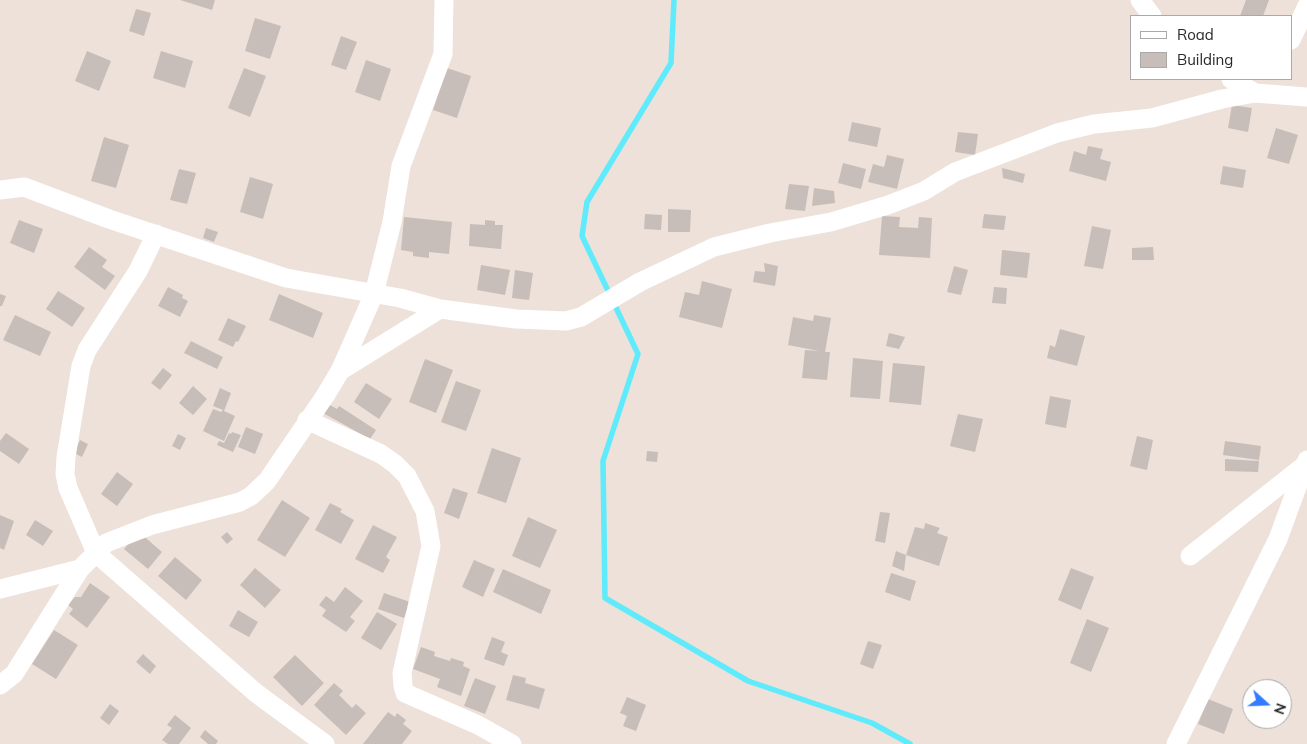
<!DOCTYPE html>
<html>
<head>
<meta charset="utf-8">
<style>
	body { margin:0 }
	#map { position:relative; width:1307px; height:744px; overflow:hidden; background:#ede1d9; font-family:Mulish,sans-serif }
	canvas { display:block }
	.legend { position:absolute; left:1130px; top:15px; width:162px; height:65px; box-sizing:border-box; background:#fff; border:1px solid #a9a9a9; margin:0; padding:6px 9px; list-style:none; font-size:15px; color:#292929 }
	.legend li { display:flex; align-items:center; gap:10px; height:25px }
	.legend b { width:25px; border:1px solid #a9a9a9 }
	.north { position:absolute; left:1242px; top:679px; width:50px; height:50px; box-sizing:border-box; background:#fff; border:1px solid #a9a9a9; border-radius:50%; rotate:110deg; font-size:14px; font-weight:700; line-height:20px; text-align:center; color:#292929 }
	.north::after { content:''; display:block; margin:auto; width:18px; height:22px; background:#347bff; clip-path:polygon(50% 0,100% 100%,50% 72%,0 100%) }
</style>
</head>
<body>
<div id="map">
<canvas width="1307" height="744"></canvas>
<ul class="legend">
<li><b style="height:6px;background:#fff"></b>Road</li>
<li><b style="height:14px;background:#c8beb9"></b>Building</li>
</ul>
<div class="north">N</div>
</div>
<script>
const context = document.querySelector('canvas').getContext('2d');
context.lineJoin = 'round';
function toPath(rows) {
  const path = new Path2D();
  for (const r of rows) {
    path.moveTo(r[0], r[1]);
    for (let i = 2; i < r.length; i += 2) path.lineTo(r[i], r[i + 1]);
  }
  return path;
}
function strokePath(path, color, width, dash) {
  context.strokeStyle = color;
  context.lineWidth = width;
  context.lineCap = dash ? 'butt' : 'round';
  context.setLineDash(dash || []);
  context.stroke(path);
}
function fill(path, color) {
  context.fillStyle = color;
  context.fill(path, 'evenodd');
}
strokePath(toPath([
	[674,0,671,63,587,202,582,236,638,354,603,461,605,598,748,681,872,723,910,744]
]), '#5febfb', 5.5);
fill(toPath([
	[180,0,215,0,212,10],
	[1246,0,1269,0,1263,16,1240,16],
	[136,9,151,13,144,36,129,31],
	[255,18,281,26,270,59,245,51],
	[341,36,357,42,346,70,331,65],
	[87,51,111,61,99,91,75,81],
	[161,51,193,61,185,88,153,78],
	[366,60,391,69,380,101,355,92],
	[244,68,266,76,250,117,228,108],
	[447,68,471,76,457,118,433,110],
	[1232,105,1252,108,1248,132,1228,128],
	[852,122,881,128,877,147,848,141],
	[1276,128,1298,135,1289,164,1267,158],
	[958,132,978,134,975,155,955,152],
	[104,137,129,145,116,188,91,181],
	[1088,146,1103,149,1100,159,1111,162,1106,181,1069,171,1074,151,1086,155],
	[887,155,904,159,897,189,868,182,873,164,884,167],
	[843,163,866,169,861,189,838,183],
	[1223,166,1246,170,1243,188,1220,184],
	[1002,168,1025,174,1023,183,1003,178],
	[179,169,196,173,187,204,170,200],
	[250,177,273,184,263,219,240,212],
	[789,184,809,186,805,211,785,209],
	[814,188,834,191,835,203,812,206],
	[668,209,691,210,690,232,668,232],
	[645,214,662,215,661,230,644,229],
	[984,214,1006,216,1004,230,982,228],
	[882,216,900,217,899,227,918,228,919,217,932,218,930,258,879,255],
	[404,217,452,222,449,254,429,252,429,258,413,256,413,252,401,250],
	[19,220,43,229,34,253,10,243],
	[485,220,495,221,495,225,503,225,501,249,469,246,470,224,485,225],
	[1092,226,1111,230,1103,269,1084,266],
	[206,228,218,232,214,242,203,238],
	[89,247,107,260,102,267,115,276,105,290,74,267],
	[1153,247,1154,260,1132,260,1132,248],
	[1002,250,1030,253,1027,278,1000,275],
	[764,263,778,266,775,286,753,282,755,271,765,272],
	[481,265,510,270,505,295,477,290],
	[954,266,968,270,961,295,947,292],
	[515,270,533,273,529,300,512,298],
	[702,281,732,289,722,328,679,317,685,292,699,295],
	[168,287,183,295,182,298,188,301,180,317,158,306],
	[994,287,1007,288,1006,304,992,303],
	[58,291,85,308,72,327,46,309],
	[0,294,6,296,2,306,0,306],
	[279,294,323,313,313,338,269,320],
	[15,315,51,332,40,356,3,340],
	[814,315,831,318,825,352,830,352,827,380,802,378,805,350,819,351,788,345,793,317,813,321],
	[228,318,246,326,238,342,236,341,233,347,218,340],
	[1060,329,1085,336,1077,366,1047,358,1050,345,1055,347],
	[889,333,905,337,899,349,886,346],
	[191,341,223,357,217,369,184,353],
	[853,358,883,361,880,399,850,397],
	[425,359,453,370,436,413,409,402],
	[893,363,925,366,921,405,889,402],
	[163,368,172,375,160,390,151,383],
	[456,381,481,390,466,431,441,422],
	[366,383,392,399,379,419,354,402],
	[193,386,207,399,193,415,179,403],
	[220,388,231,393,224,411,235,416,224,441,203,431,213,409,221,412,223,410,213,406],
	[1050,396,1071,400,1066,428,1045,424],
	[328,404,337,409,339,406,376,430,370,439,323,413],
	[958,414,983,419,975,452,950,446],
	[246,427,263,434,255,454,238,447],
	[232,432,241,435,233,452,217,445,219,441,224,443,229,433,231,434],
	[6,433,29,449,19,464,0,451,0,441],
	[178,434,186,438,180,450,172,446],
	[1137,436,1153,440,1147,470,1130,466],
	[80,440,88,444,82,457,74,453],
	[1225,441,1261,446,1259,460,1223,455],
	[492,448,521,458,506,503,477,493],
	[647,451,658,452,657,462,646,461],
	[1225,459,1259,461,1258,472,1225,471],
	[117,472,133,484,117,506,101,494],
	[453,488,468,493,459,519,444,513],
	[282,500,310,518,285,557,257,540],
	[330,503,342,509,340,512,354,520,341,544,315,530],
	[880,512,890,513,885,543,875,541],
	[0,515,14,521,4,550,0,548],
	[528,517,557,530,540,568,512,556],
	[35,520,53,531,43,546,26,535],
	[925,523,940,528,937,533,948,537,939,566,906,555,904,571,892,566,896,551,906,555,915,527,924,529],
	[373,525,397,537,386,557,390,560,383,573,355,559],
	[139,532,162,552,148,569,124,549],
	[227,532,233,539,227,544,221,537],
	[175,557,202,580,186,600,158,576],
	[474,560,495,569,483,597,462,587],
	[255,568,281,590,265,608,240,585],
	[1071,568,1094,577,1081,610,1058,600],
	[503,569,551,590,541,614,493,592],
	[891,573,916,581,910,601,885,592],
	[90,583,110,597,87,628,69,614,73,609,68,605,75,597,81,597],
	[345,587,363,601,350,617,355,621,346,632,322,616,326,610,319,605,326,596,334,602],
	[384,593,410,602,404,618,378,609],
	[238,610,258,622,249,637,229,626],
	[377,612,397,624,381,650,361,638],
	[1087,619,1109,628,1091,672,1070,663],
	[54,630,78,645,56,679,32,664],
	[492,637,505,642,501,652,508,655,504,666,484,659],
	[868,641,882,645,873,669,860,664],
	[421,647,435,652,434,656,450,661,451,658,464,662,463,666,470,669,461,696,437,687,440,679,413,669],
	[143,654,156,666,150,674,136,662],
	[295,655,324,683,302,706,273,677],
	[513,675,526,678,525,683,545,689,539,709,506,700],
	[475,678,496,686,485,714,464,706],
	[334,683,343,691,339,695,352,708,356,704,366,713,346,735,314,705],
	[627,697,646,705,636,731,623,726,627,716,620,713],
	[1208,699,1233,709,1224,734,1198,724],
	[110,704,119,711,109,725,100,718],
	[388,712,395,717,397,713,406,720,403,724,412,731,402,744,363,744],
	[175,715,191,728,179,744,168,744,162,740,172,728,167,725],
	[205,730,218,741,216,744,208,744,200,737]
]), '#c8beb9');
strokePath(toPath([
	[1140,0,1152,16],
	[1291,40,1307,6],
	[1231,79,1255,93,1307,97],
	[0,190,24,187,32,190,109,219,286,278,400,298,440,309],
	[156,234,138,271,87,350,81,366,66,457,65,474,68,488,96,553,256,693,325,744],
	[340,371,440,309,516,319,566,321,581,317,640,282,714,247,770,233,831,222,888,205,924,191,955,172,1057,133,1094,124,1152,118,1222,99,1255,93],
	[307,420,381,454,395,464,407,476,425,511,431,546,402,673,403,686,405,693,478,725,512,744],
	[1190,556,1305,465],
	[0,589,80,569],
	[0,685,14,674,80,569,106,543,152,525,240,502,251,496,267,481,325,396,340,371,374,294,392,222,401,166,443,54,444,0],
	[1176,744,1278,539,1307,460]
]), '#fff', 19);
</script>
</body>
</html>
